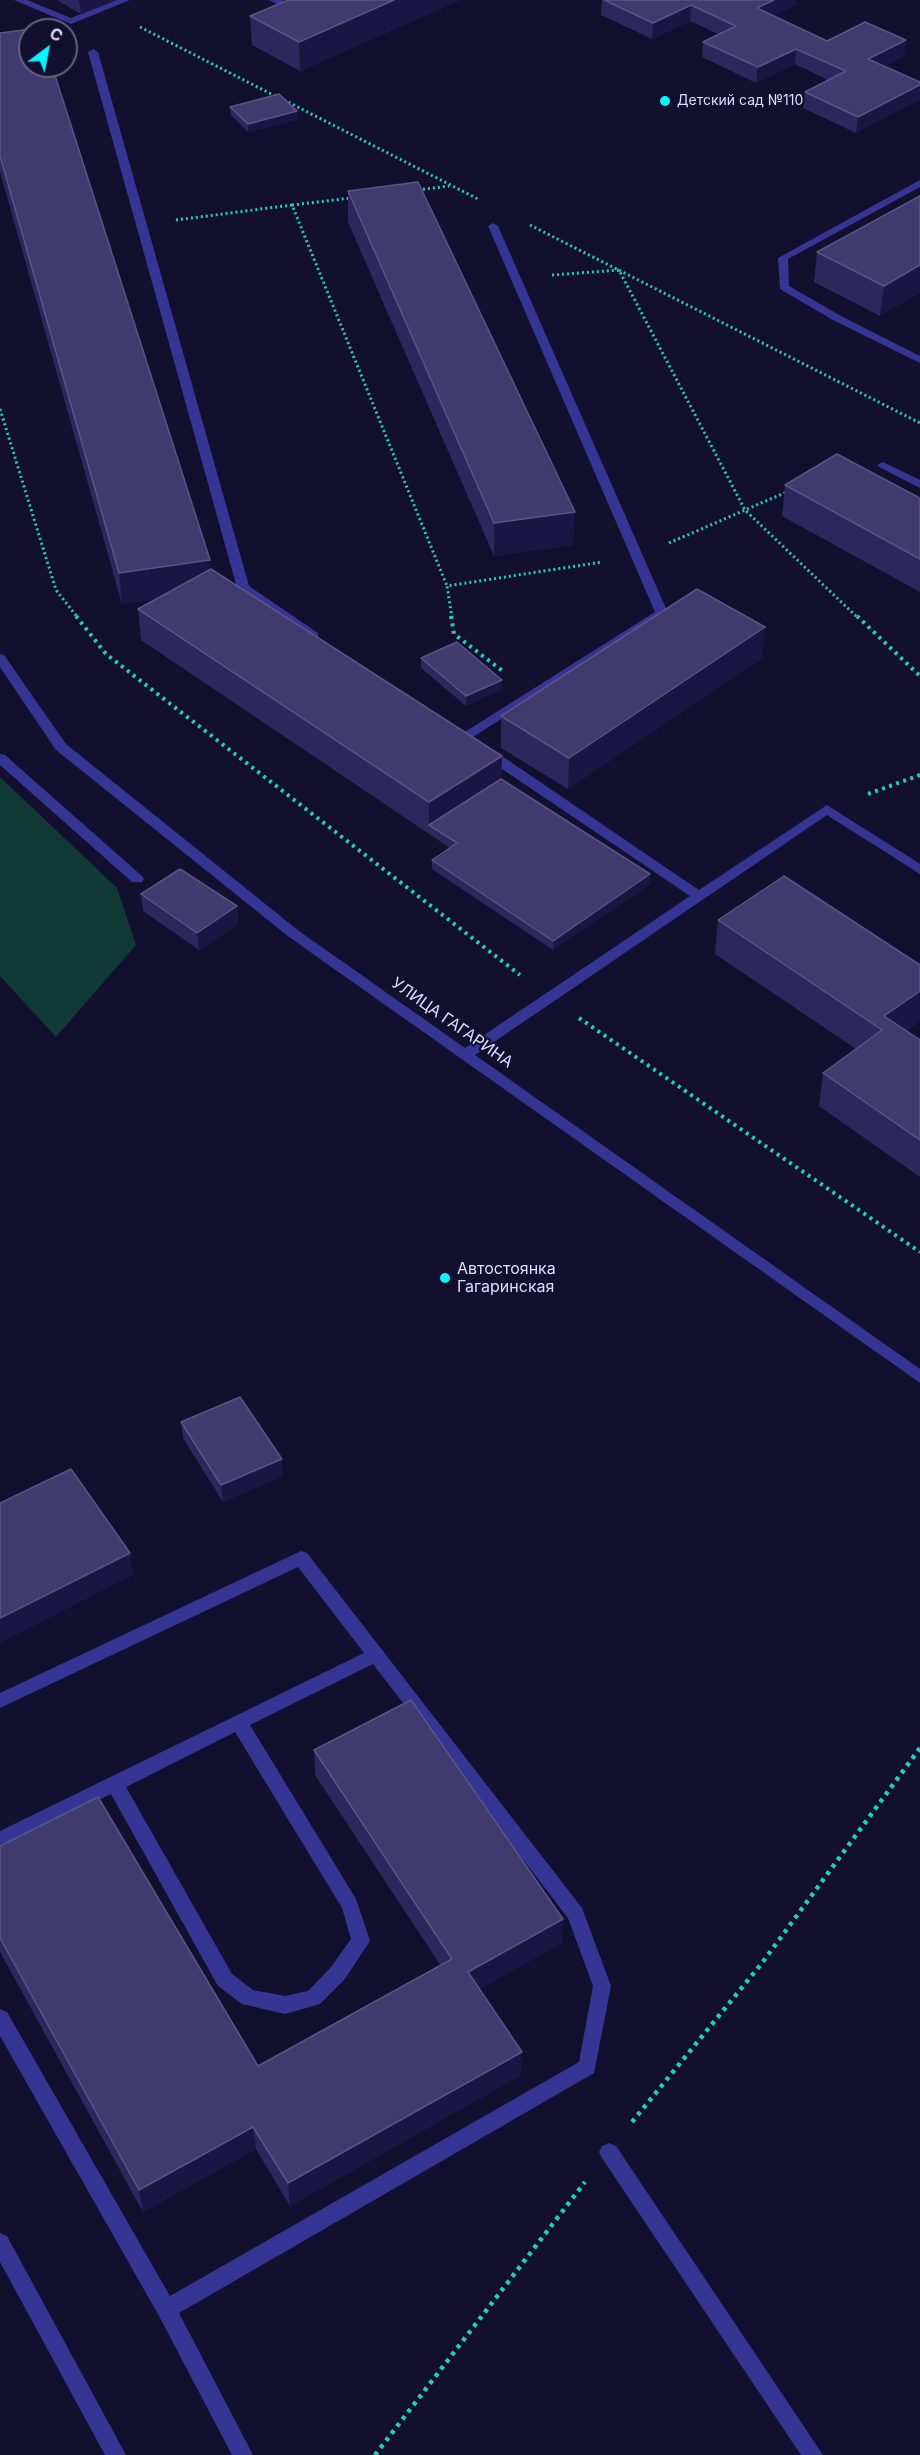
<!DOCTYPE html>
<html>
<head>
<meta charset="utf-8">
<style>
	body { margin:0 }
	#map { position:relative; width:920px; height:2455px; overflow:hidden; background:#130f2f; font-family:Inter,sans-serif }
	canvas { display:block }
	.north { position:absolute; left:18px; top:18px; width:60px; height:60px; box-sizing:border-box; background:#130f2f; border:2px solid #656182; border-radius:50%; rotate:32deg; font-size:16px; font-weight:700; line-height:24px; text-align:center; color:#dfddff }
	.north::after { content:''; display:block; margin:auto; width:21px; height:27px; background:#09f3ff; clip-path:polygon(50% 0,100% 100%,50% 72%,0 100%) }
</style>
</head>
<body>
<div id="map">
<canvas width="920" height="2455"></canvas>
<div class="north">С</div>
</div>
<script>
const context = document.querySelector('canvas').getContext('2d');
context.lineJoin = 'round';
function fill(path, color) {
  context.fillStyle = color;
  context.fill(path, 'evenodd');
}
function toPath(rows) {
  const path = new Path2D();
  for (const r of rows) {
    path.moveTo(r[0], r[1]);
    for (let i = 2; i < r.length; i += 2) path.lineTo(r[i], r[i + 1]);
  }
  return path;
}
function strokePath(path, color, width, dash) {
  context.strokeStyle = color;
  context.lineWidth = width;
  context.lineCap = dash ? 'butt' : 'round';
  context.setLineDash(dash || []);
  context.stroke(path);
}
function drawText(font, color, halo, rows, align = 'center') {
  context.font = font + ' Inter,sans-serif';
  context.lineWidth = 4.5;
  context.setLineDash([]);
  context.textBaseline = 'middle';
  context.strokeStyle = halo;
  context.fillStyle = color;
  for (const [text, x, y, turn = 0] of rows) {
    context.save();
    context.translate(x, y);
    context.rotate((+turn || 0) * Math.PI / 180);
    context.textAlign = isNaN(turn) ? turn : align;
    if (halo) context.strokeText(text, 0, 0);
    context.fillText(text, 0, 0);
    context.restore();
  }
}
fill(toPath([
	[0,777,117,888,136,945,56,1037,0,976]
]), '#113a36');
strokePath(toPath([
	[140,27,277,97],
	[284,100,478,199],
	[418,190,449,186],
	[292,205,351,198],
	[176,220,292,205,447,586],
	[530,225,920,423],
	[552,275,619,270,745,510,858,618],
	[0,409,56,590,78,618],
	[669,543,789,491],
	[452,618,447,586,602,562]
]), '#23cdba', 3, [2, 3]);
strokePath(toPath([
	[76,616,106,654,520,975],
	[451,616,454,634,504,672],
	[857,616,920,676],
	[868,794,920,775],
	[579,1018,920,1252]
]), '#23cdba', 4, [3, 4.5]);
strokePath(toPath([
	[632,2122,762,1963,920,1748],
	[375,2455,585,2182]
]), '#23cdba', 4.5, [4, 5]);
fill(toPath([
	[14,0,27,0,71,18,117,0,130,0,71,24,14,0],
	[269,0,282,0,291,4,300,0,313,0,291,11,269,0],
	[93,49,98,52,249,586,318,633,318,639,310,639,237,588,88,52,93,49],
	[920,180,920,187,788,259,789,286,841,316,920,356,920,363,833,320,780,289,778,258,920,180],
	[493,223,498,226,668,613,465,742,460,741,460,735,655,612,488,226,493,223],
	[883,462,920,480,920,488,879,467,877,465,883,462],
	[0,654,4,655,66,744,299,931,465,1048,690,896,480,754,479,751,480,748,490,748,699,890,827,805,920,864,920,874,827,815,475,1055,920,1369,920,1383,289,937,56,750,0,667,0,654],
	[0,754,5,755,142,876,144,879,142,882,132,882,0,765,0,754],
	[301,1551,307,1553,582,1908,611,1986,594,2073,179,2313,253,2455,232,2455,159,2316,0,2036,0,2009,7,2012,170,2296,579,2062,593,1986,568,1918,373,1664,250,1725,356,1899,370,1941,345,1979,320,2004,285,2014,242,2004,218,1986,111,1794,0,1848,0,1831,364,1653,298,1567,0,1708,0,1693,301,1551],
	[235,1732,342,1908,351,1939,331,1967,308,1991,285,1996,253,1990,232,1974,126,1787,235,1732],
	[609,2143,616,2146,823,2455,801,2455,602,2158,599,2152,602,2146,609,2143],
	[0,2233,7,2236,126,2455,105,2455,0,2262,0,2233]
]), '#353693');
fill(toPath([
	[57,0,116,0,81,14],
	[460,0,300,71,252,45,250,16],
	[602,0,797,0,797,4,773,16,827,41,906,40,904,56,884,66,856,133,803,108,805,92,828,80,795,64,756,83,702,57,703,42,718,34,690,21,652,39,601,15],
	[0,33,211,569,501,779,650,874,650,884,553,950,432,869,432,860,450,848,141,640,138,609,156,599,122,604,0,172],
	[230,107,297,120,248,132,231,115],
	[348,191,573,545,494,556,348,222],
	[920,196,880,316,814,282,817,252],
	[785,485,920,498,920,592,782,516],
	[765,627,762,658,568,789,501,748,501,716],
	[421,658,502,680,502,689,466,706,421,668],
	[141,894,237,906,238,924,199,950,143,911],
	[718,920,920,1020,906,1031,920,1040,920,1177,819,1106,823,1073,856,1049,715,954],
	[181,1422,282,1459,283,1476,223,1502,183,1438],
	[314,1750,562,1943,479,1989,521,2075,290,2206,256,2149,143,2212,0,1952,0,1846,258,2066,441,1966,315,1775]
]), '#2e275e');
fill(toPath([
	[79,0,116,0,81,14],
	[394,0,460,0,300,71,299,42],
	[774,0,797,0,797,4,756,24,757,8],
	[691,5,690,21,652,39,653,23],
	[906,40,904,56,867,74,868,59],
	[796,49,795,64,756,83,758,67],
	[920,85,920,100,856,133,858,117],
	[297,111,297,120,248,132,248,124],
	[920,265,920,293,880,316,884,286],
	[575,512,573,545,494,556,494,523],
	[210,560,213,591,122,604,119,573],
	[765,627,762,658,568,789,569,758],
	[502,680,502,689,466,706,466,696],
	[502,756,501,788,429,825,429,802],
	[650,874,650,884,553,950,553,941],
	[237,906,238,924,199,950,197,933],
	[920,991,920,1020,880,1050,884,1016],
	[282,1459,283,1476,223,1502,221,1485],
	[130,1553,133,1575,0,1643,0,1618],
	[563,1919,562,1943,468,1996,468,1972],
	[522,2052,521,2075,290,2206,288,2183],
	[253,2127,256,2149,143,2212,139,2190]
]), '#1b1544');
const building = toPath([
	[288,0,394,0,299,42,250,16,288,0],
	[604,0,774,0,757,8,827,41,865,22,906,40,868,59,920,82,920,85,858,117,805,92,846,71,796,49,758,67,703,42,736,26,691,5,653,23,604,0],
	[39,28,40,30,30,30,30,66,52,66,210,560,119,573,0,156,0,33,39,28],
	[279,94,297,111,248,124,230,107,279,94],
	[418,182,575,512,494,523,348,191,418,182],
	[920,196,920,265,884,286,817,252,920,196],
	[837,454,920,498,920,559,785,485,837,454],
	[211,569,502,756,429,802,138,609,211,569],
	[697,589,765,627,569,758,501,716,697,589],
	[457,642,502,680,466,696,421,658,457,642],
	[501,779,650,874,553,941,432,860,457,843,429,825,501,779],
	[180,869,237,906,197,933,141,894,180,869],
	[784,876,920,965,920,991,884,1016,920,1040,920,1140,823,1073,882,1030,718,920,784,876],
	[240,1397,282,1459,221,1485,181,1422,240,1397],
	[71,1469,130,1553,0,1618,0,1503,71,1469],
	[411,1700,563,1919,468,1972,522,2052,288,2183,253,2127,139,2190,0,1938,0,1846,98,1797,258,2066,452,1959,314,1750,411,1700]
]);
fill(building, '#413a6f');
strokePath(building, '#5a5486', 1.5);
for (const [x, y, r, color] of [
	[665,101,6,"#09f3ff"],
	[445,1278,6,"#09f3ff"]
]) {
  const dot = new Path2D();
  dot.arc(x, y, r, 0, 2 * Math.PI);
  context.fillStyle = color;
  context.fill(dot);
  strokePath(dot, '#130f2f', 2);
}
drawText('14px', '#dfddff', '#130f2f', [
	["Детский сад №110",677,101]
], 'left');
drawText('16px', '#dfddff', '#130f2f', [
	["УЛИЦА ГАГАРИНА",452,1023,35]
]);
drawText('16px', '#dfddff', '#130f2f', [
	["Автостоянка",457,1269],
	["Гагаринская",457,1287]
], 'left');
</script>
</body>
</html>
